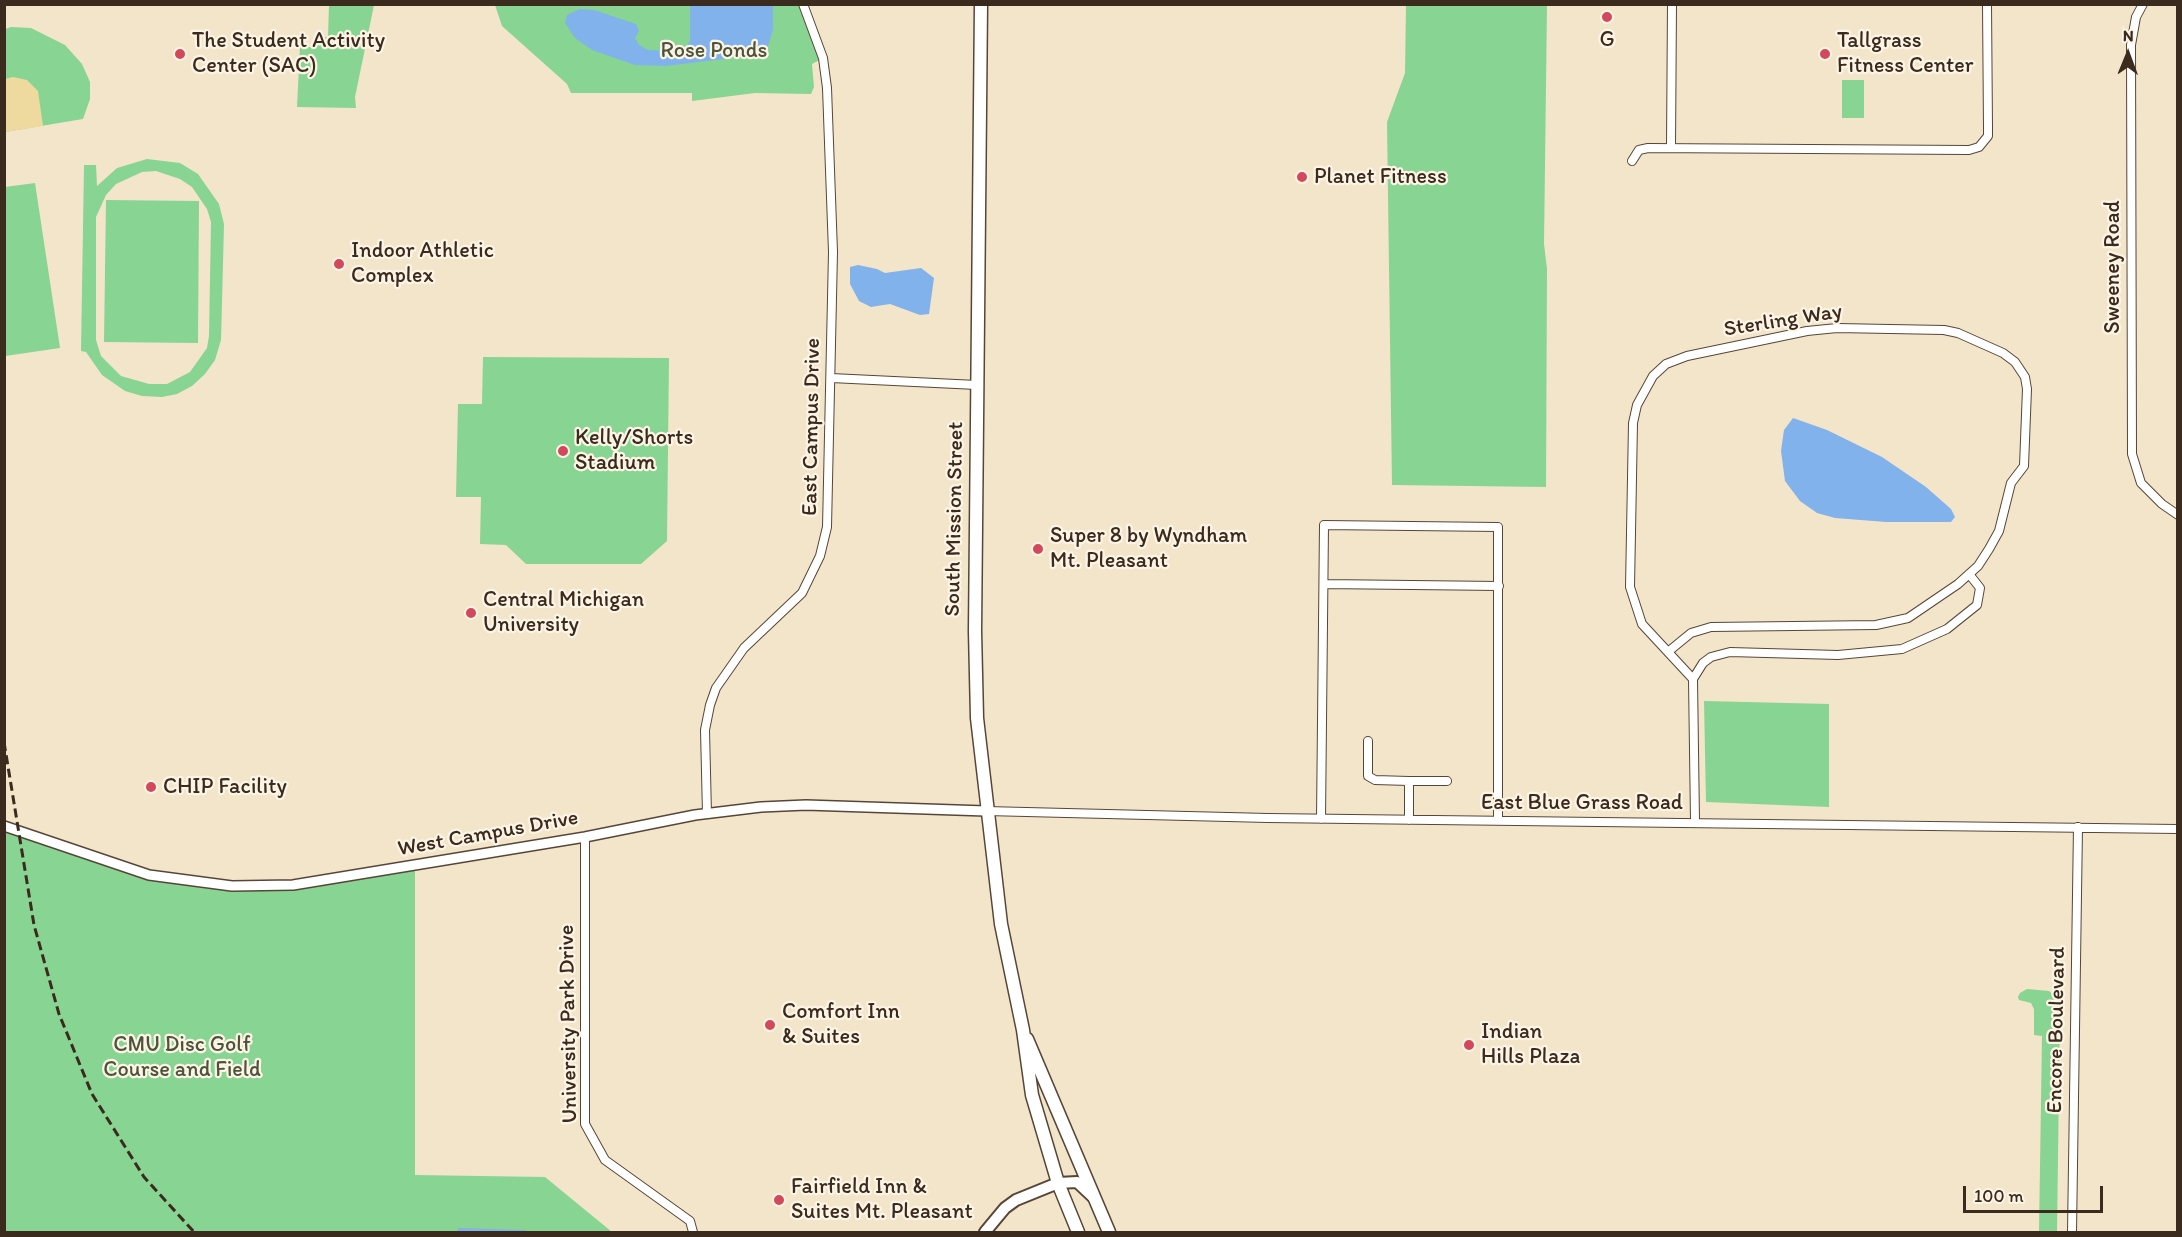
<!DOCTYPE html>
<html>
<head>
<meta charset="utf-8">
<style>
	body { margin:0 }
	#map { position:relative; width:2182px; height:1237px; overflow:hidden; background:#f3e5c9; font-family:Itim,sans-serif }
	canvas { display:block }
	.frame { position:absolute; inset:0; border:6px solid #3b2a1e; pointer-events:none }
	.north { position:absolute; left:2098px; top:24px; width:60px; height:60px; -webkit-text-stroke:4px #fcf5e5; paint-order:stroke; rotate:1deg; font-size:16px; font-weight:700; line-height:24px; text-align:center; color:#3b2a1e }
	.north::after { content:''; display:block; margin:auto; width:21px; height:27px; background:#3b2a1e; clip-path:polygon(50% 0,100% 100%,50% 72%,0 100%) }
	.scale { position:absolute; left:1963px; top:1186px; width:140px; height:27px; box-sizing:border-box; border:3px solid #3b2a1e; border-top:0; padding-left:8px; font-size:18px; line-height:21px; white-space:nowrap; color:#3b2a1e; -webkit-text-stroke:4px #fcf5e5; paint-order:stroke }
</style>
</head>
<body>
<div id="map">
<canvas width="2182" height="1237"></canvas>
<div class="frame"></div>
<div class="north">N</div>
<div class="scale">100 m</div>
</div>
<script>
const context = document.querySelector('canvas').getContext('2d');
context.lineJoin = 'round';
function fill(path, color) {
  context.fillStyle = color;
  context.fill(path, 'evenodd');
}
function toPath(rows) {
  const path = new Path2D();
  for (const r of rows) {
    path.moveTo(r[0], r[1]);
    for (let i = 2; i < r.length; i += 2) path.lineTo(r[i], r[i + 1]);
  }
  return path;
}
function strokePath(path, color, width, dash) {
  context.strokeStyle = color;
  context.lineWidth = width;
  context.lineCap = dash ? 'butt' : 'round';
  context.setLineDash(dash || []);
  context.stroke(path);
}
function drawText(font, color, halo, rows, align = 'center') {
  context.font = font + ' Itim,sans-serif';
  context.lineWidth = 4.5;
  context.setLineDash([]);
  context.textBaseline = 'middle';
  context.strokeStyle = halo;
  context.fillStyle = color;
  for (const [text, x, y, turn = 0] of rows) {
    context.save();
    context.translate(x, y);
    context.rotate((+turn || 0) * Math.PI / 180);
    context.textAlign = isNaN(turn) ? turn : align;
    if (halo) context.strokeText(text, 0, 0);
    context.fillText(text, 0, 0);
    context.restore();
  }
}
fill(toPath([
	[329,5,374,5,355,97,356,108,297,107,300,47,314,47,314,38,328,37],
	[495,5,803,5,823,58,812,64,814,87,811,94,755,93,692,101,692,93,571,93,567,84,502,26],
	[1406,5,1547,5,1544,244,1547,269,1546,487,1392,485,1387,122,1405,73],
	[11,27,31,28,65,45,82,64,90,82,90,99,83,119,5,132,5,29],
	[1842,80,1864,80,1864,118,1842,118],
	[147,159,180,163,198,174,219,204,224,224,221,340,215,360,205,374,192,386,177,394,162,397,142,396,125,391,102,375,86,352,81,351,84,165,96,165,97,186,117,168],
	[156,171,180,179,192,187,207,209,211,222,209,336,207,348,190,372,167,384,149,384,121,376,101,356,96,340,96,217,106,195,116,184,142,172],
	[35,183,60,348,5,356,5,187],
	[106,200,199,201,198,343,104,342],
	[483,357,669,358,667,541,641,564,526,564,506,545,480,544,481,497,456,497,458,404,482,404],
	[1704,701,1829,704,1829,807,1706,802],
	[5,827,76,850,194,882,284,885,415,866,415,1175,545,1177,612,1232,5,1232],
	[2027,989,2049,991,2057,998,2060,1008,2057,1232,2039,1232,2042,1036,2034,1035,2034,1009,2031,1003,2019,1000,2018,997,2020,993]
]), '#88d492');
fill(toPath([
	[13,77,27,80,38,91,43,126,5,132,5,79]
]), '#eeda9e');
fill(toPath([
	[690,5,773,5,773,30,768,46,757,55,666,66,635,65,592,50,575,38,565,23,567,15,580,9,594,10,636,24,639,31,635,38,639,45,648,50,670,51,686,47,690,41],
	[858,265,877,269,885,273,921,268,934,278,929,314,920,315,890,304,871,307,859,301,850,284,850,267],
	[1793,418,1827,430,1882,457,1926,487,1951,509,1955,517,1951,522,1886,522,1835,518,1817,513,1800,501,1785,481,1781,451,1784,430],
	[458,1228,524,1230,529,1232,457,1232]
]), '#81b2ec');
const minor = toPath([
	[2143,4,2136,17,2131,45,2132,454,2141,483,2162,504,2178,515],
	[1671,147,1672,4],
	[1632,161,1639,150,1648,148,1969,150,1979,147,1988,136,1988,128,1987,4],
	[831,378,977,385],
	[1324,584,1499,586],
	[1669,651,1691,633,1711,627,1876,625,1908,618,1958,584,1978,566,1989,549,1999,531,2011,483,2024,466,2027,389,2025,377,2015,362,2003,353,1958,333,1944,330,1837,328,1807,331,1687,356,1666,364,1653,376,1637,405,1633,423,1630,587,1642,624,1693,679,1695,821],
	[1693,679,1703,663,1711,657,1730,652,1838,655,1902,649,1947,629,1977,605,1980,588,1969,574],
	[1368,741,1368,776,1375,780,1409,781],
	[986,811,1268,818,2178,829],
	[707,814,705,730,710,705,716,688,744,648,802,593,820,556,827,527,833,252,827,88,823,58,803,4],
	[1321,819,1324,525,1498,527,1498,821],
	[1409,820,1409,781,1447,781],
	[585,837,585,1124,605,1160,690,1221,693,1232],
	[2072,1232,2078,827]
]);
const tertiary = toPath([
	[4,826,149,875,232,886,293,885,585,837,695,815,761,807,806,805,986,811]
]);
const secondary = toPath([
	[985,1232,1005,1208,1016,1200,1058,1183,1077,1182,1093,1197]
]);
const primary = toPath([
	[981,4,975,631,977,718,1001,924,1023,1030,1032,1095,1058,1183,1078,1232],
	[1027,1039,1109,1232]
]);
strokePath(minor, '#574638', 10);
strokePath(tertiary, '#574638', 12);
strokePath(secondary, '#574638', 14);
strokePath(primary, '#574638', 15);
strokePath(minor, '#fff', 8);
strokePath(tertiary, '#fff', 9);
strokePath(secondary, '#fff', 10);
strokePath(primary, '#fff', 12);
strokePath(toPath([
	[4,742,34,925,59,1014,92,1094,144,1177,194,1232]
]), '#3b2a1e', 3, [9, 4.5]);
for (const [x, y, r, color] of [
	[1607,17,6,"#d1495b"],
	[180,54,6,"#d1495b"],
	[1825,54,6,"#d1495b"],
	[1302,177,6,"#d1495b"],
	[339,264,6,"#d1495b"],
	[563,451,6,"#d1495b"],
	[1038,549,6,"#d1495b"],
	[471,613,6,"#d1495b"],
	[151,787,6,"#d1495b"],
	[770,1025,6,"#d1495b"],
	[1469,1045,6,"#d1495b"],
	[779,1200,6,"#d1495b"]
]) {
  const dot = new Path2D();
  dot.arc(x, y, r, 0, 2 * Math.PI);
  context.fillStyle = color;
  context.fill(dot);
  strokePath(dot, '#fcf5e5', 2);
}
drawText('22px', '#3b2a1e', '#fcf5e5', [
	["G",1607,40,"center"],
	["The Student Activity",192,41],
	["Center (SAC)",192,66],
	["Tallgrass",1837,41],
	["Fitness Center",1837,66],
	["Planet Fitness",1314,177],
	["Indoor Athletic",351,251],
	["Complex",351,276],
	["Kelly/Shorts",575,438],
	["Stadium",575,463],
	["Super 8 by Wyndham",1050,536],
	["Mt. Pleasant",1050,561],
	["Central Michigan",483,600],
	["University",483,625],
	["CHIP Facility",163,787],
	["Comfort Inn",782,1012],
	["& Suites",782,1037],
	["Indian",1481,1032],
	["Hills Plaza",1481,1057],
	["Fairfield Inn &",791,1187],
	["Suites Mt. Pleasant",791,1212]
], 'left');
drawText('22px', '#4e543b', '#fcf5e5', [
	["Rose Ponds",714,51],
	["CMU Disc Golf",182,1045],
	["Course and Field",182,1070]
]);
drawText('22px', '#3b2a1e', '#fcf5e5', [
	["Sweeney Road",2113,267,-90],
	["Sterling Way",1783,321,-9],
	["East Campus Drive",812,427,-89],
	["South Mission Street",955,519,-89],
	["East Blue Grass Road",1582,803],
	["West Campus Drive",488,834,-10],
	["University Park Drive",569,1024,-91],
	["Encore Boulevard",2057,1030,-89]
]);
</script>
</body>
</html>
